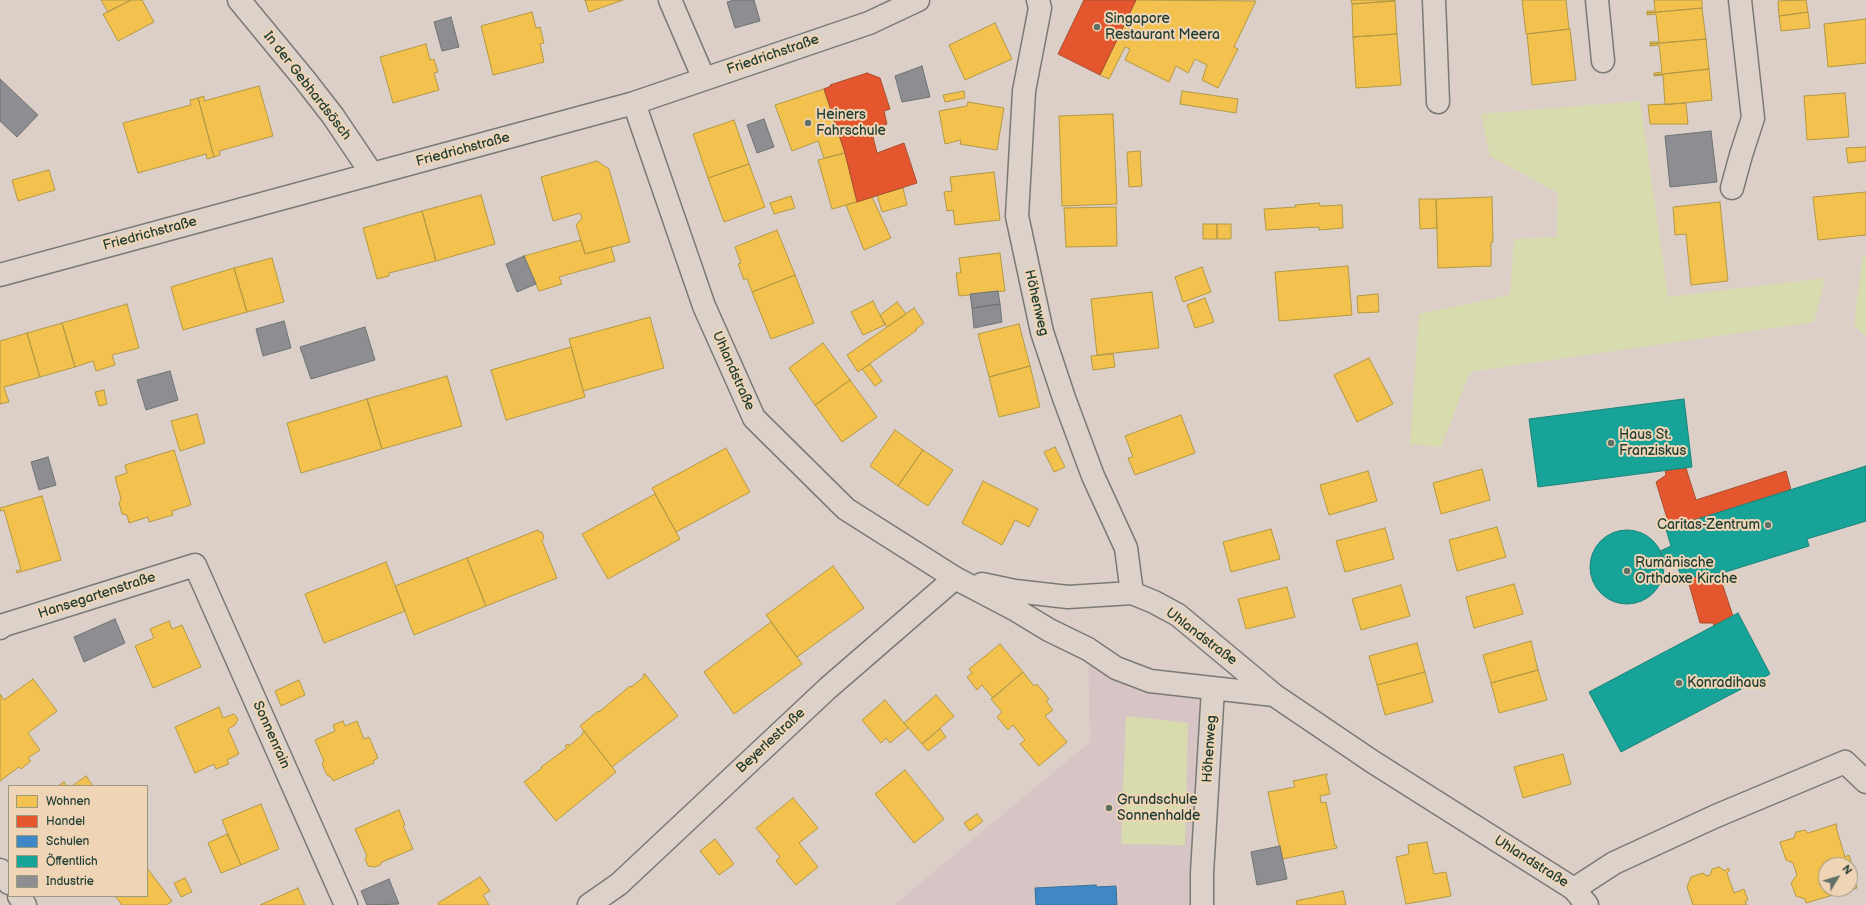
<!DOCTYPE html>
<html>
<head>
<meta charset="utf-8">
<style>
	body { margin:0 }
	#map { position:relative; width:1866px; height:905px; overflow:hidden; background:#dccfc7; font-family:"Balsamiq Sans",sans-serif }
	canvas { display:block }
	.legend { position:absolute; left:8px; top:785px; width:140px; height:112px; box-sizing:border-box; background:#efd5b6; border:1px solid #9c9882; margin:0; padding:5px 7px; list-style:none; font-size:12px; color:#1f3d34 }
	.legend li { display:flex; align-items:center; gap:8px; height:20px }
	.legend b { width:20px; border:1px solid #9c9882 }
	.north { position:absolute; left:1818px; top:857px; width:40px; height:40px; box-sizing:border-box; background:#efd5b6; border:1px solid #9c9882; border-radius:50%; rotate:52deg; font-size:11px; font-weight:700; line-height:16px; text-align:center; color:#1f3d34 }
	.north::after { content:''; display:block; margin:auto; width:14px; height:18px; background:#617067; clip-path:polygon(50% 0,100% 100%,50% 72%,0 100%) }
</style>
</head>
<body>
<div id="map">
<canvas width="1866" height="905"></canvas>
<ul class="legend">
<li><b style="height:11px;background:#f2c14e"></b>Wohnen</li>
<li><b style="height:11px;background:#e4572e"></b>Handel</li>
<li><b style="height:11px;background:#3f88c5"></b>Schulen</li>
<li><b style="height:11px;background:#17a398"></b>Öffentlich</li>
<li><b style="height:11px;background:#8d8d92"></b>Industrie</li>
</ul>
<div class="north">N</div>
</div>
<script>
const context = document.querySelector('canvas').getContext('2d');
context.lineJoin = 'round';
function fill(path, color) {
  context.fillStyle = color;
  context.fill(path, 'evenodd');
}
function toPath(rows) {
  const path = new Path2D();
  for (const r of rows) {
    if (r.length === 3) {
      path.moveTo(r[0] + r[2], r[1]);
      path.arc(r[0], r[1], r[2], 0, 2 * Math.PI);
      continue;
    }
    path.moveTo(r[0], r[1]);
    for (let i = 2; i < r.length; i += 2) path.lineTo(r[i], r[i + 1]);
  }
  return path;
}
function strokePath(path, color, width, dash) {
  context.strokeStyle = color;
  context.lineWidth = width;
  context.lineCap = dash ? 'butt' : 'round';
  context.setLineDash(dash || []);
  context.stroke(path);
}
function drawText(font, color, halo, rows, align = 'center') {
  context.font = font + ' "Balsamiq Sans",sans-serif';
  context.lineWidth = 4;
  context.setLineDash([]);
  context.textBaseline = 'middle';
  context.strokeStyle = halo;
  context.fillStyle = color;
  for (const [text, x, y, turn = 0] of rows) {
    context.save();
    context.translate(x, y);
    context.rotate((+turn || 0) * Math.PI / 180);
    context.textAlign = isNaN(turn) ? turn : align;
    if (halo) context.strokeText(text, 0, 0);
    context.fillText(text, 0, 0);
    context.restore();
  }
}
fill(toPath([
	[1088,649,1116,668,1213,689,1202,905,894,905,1090,742]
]), '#d6c5c4');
fill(toPath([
	[1640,101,1668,297,1825,278,1814,322,1470,372,1441,447,1410,444,1419,314,1510,295,1514,239,1557,237,1558,193,1490,156,1481,114],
	[1866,255,1866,337,1854,325,1863,256],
	[1126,716,1188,723,1185,845,1121,844]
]), '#d8dbad');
const homes = toPath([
	[101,0,131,0,108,12,101,0],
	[131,0,142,0,154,22,118,41,103,14,131,0],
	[585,0,623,0,589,12,585,0],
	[1136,0,1256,1,1234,47,1238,49,1218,88,1202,80,1207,65,1195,59,1188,73,1176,66,1169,82,1125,60,1130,49,1125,47,1109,79,1100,75,1136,0],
	[1351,0,1395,0,1395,1,1352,4,1351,0],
	[1522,0,1566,0,1569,29,1526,34,1522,0],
	[1654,0,1702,0,1702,8,1647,13,1647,11,1655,11,1654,0],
	[1806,0,1808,12,1779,16,1778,1,1806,0],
	[1395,1,1397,34,1353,37,1352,4,1395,1],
	[1702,8,1706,39,1650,44,1650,42,1659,42,1656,14,1647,15,1647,13,1702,8],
	[532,12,536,28,540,27,544,43,540,44,544,62,493,75,481,26,532,12],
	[1808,12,1810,28,1781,31,1779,16,1808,12],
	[1866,19,1866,63,1828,67,1824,24,1866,19],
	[995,23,1012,59,965,80,949,45,995,23],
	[1570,29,1576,80,1532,85,1527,34,1570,29],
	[1397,34,1401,85,1356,88,1353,37,1397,34],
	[1706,39,1709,69,1654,75,1654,73,1662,72,1659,45,1650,46,1650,44,1706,39],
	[426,44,430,60,434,59,438,72,434,73,439,90,393,103,380,57,426,44],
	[1709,69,1712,100,1665,105,1663,75,1654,76,1654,75,1709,69],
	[259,86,273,136,219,151,220,155,214,157,198,98,204,96,204,101,259,86],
	[824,89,845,153,824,158,818,141,792,151,775,105,824,89],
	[964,91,965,98,945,102,943,95,964,91],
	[1182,91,1238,99,1236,113,1180,104,1182,91],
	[1845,93,1849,137,1807,140,1804,96,1845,93],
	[198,98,214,157,207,159,206,154,138,173,123,123,191,105,190,100,198,98],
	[968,102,1004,108,997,150,960,144,961,140,945,144,939,111,967,106,968,102],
	[1686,103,1688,124,1650,124,1648,105,1686,103],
	[1113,114,1117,204,1062,206,1059,116,1113,114],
	[734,120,749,164,708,178,693,134,734,120],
	[1866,147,1866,161,1848,163,1846,148,1866,147],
	[1140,151,1142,186,1129,187,1127,152,1140,151],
	[845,153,857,202,832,209,818,160,845,153],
	[597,161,609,169,630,242,585,254,576,225,582,218,580,213,553,221,541,177,597,161],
	[749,164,765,207,724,222,708,178,749,164],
	[49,170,55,190,18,201,12,180,49,170],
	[994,172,1000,220,955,225,953,210,947,211,944,192,952,191,950,177,994,172],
	[903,188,907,205,882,212,877,195,903,188],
	[1866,192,1866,235,1818,240,1813,197,1866,192],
	[481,195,495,244,436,261,422,211,481,195],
	[791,196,795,208,774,214,770,203,791,196],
	[872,197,891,238,864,250,846,205,872,197],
	[1492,197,1493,242,1491,242,1491,266,1438,268,1436,199,1492,197],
	[1419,199,1436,199,1437,228,1420,229,1419,199],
	[1720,202,1728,281,1691,285,1686,234,1675,235,1673,207,1720,202],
	[1319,203,1320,206,1342,205,1343,228,1319,230,1319,227,1266,230,1264,209,1296,207,1295,205,1319,203],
	[1116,207,1117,246,1066,247,1064,208,1116,207],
	[422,211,436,261,389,273,389,276,377,279,363,228,422,211],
	[1203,224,1217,224,1217,239,1203,239,1203,224],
	[1217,224,1231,224,1231,239,1217,239,1217,224],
	[777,230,795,275,752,292,747,278,744,280,738,264,741,263,735,247,777,230],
	[581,240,585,254,611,247,615,261,559,277,562,284,539,291,524,256,581,240],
	[1000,253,1005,291,959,296,956,273,961,273,959,258,1000,253],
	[272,258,284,302,247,312,234,268,272,258],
	[1348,266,1352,315,1279,321,1275,272,1348,266],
	[1202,267,1211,292,1183,302,1175,277,1202,267],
	[234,268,247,312,183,330,171,287,234,268],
	[795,275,814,323,771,339,752,292,795,275],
	[1152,292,1159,348,1097,355,1091,299,1152,292],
	[1378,294,1379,312,1358,313,1357,296,1378,294],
	[1205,298,1214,322,1195,328,1187,305,1205,298],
	[873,301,885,325,863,335,851,312,873,301],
	[897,302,906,314,887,327,880,315,897,302],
	[127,304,139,348,112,355,115,365,96,371,93,361,75,367,62,323,127,304],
	[914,308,924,323,916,329,917,330,858,372,847,355,914,308],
	[650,317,664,368,583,391,569,339,650,317],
	[62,323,75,367,40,377,27,333,62,323],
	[1019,324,1030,366,989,377,978,334,1019,324],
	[27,333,40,377,4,387,9,402,0,404,0,341,27,333],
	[823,343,850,380,815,405,789,368,823,343],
	[571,347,585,397,506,420,491,370,571,347],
	[1113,354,1115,367,1093,370,1091,356,1113,354],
	[1369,358,1393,404,1357,422,1334,375,1369,358],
	[870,364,882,381,875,386,862,369,870,364],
	[1030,366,1040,407,999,417,989,377,1030,366],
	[447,376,462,426,382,449,367,399,447,376],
	[850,380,877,417,842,442,815,405,850,380],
	[104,390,107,404,99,406,95,392,104,390],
	[367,399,382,449,301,473,287,423,367,399],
	[197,414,205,443,180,451,171,421,197,414],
	[1181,415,1195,453,1135,475,1128,458,1133,457,1125,436,1181,415],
	[895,430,923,450,898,486,870,466,895,430],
	[1055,447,1065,467,1054,472,1044,452,1055,447],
	[726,448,750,492,676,532,652,488,726,448],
	[174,450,191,505,172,511,173,515,149,522,148,517,129,523,127,515,122,514,119,503,121,499,115,477,127,473,125,465,174,450],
	[923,450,953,470,928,506,898,486,923,450],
	[1482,469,1490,500,1441,514,1433,483,1482,469],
	[1368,471,1377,501,1329,515,1320,485,1368,471],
	[983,481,1038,509,1029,527,1015,520,1002,545,962,523,983,481],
	[655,494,680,539,608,579,582,534,655,494],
	[42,496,61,560,17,573,16,571,21,570,4,510,0,511,0,508,42,496],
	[1497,527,1506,557,1457,571,1449,540,1497,527],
	[1385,528,1394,559,1345,572,1336,541,1385,528],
	[1271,529,1280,559,1231,572,1223,542,1271,529],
	[538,530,539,532,542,532,544,538,542,541,557,578,486,606,467,558,538,530],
	[467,558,486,606,414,635,395,586,467,558],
	[386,562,405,611,324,643,305,594,386,562],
	[833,566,864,608,797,657,766,615,833,566],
	[1514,584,1523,614,1474,628,1466,597,1514,584],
	[1401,585,1410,616,1361,630,1352,599,1401,585],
	[1287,587,1295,617,1246,629,1238,599,1287,587],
	[169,621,172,629,182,625,201,667,153,688,135,646,154,638,150,629,169,621],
	[771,622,802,664,734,714,704,672,771,622],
	[1531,641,1538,670,1491,683,1483,655,1531,641],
	[1417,643,1425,672,1377,685,1369,656,1417,643],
	[1000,644,1023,672,993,698,982,685,977,690,967,677,972,673,969,669,1000,644],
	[1538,670,1547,700,1499,713,1491,683,1538,670],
	[1023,672,1034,686,1037,684,1049,699,1046,701,1053,710,1045,716,1067,742,1039,766,1020,744,1025,740,1013,725,1008,730,997,717,1002,712,991,699,1023,672],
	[1425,672,1433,702,1385,715,1377,685,1425,672],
	[645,674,678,716,612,767,580,726,598,711,599,712,630,686,631,687,644,677,643,675,645,674],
	[33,679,57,711,28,733,40,750,28,758,31,761,21,769,19,767,0,781,0,694,4,700,33,679],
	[299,680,305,695,281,706,275,691,299,680],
	[936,695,954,716,922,744,904,723,936,695],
	[885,700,908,728,890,743,886,738,881,743,862,720,885,700],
	[219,707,223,718,234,714,238,719,235,725,228,729,239,754,227,760,229,764,216,769,214,764,195,773,175,727,219,707],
	[343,721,345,726,357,721,364,739,369,737,378,758,373,761,374,763,333,781,331,777,327,775,322,764,324,761,315,740,335,731,333,725,343,721],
	[940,729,946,737,928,751,922,744,940,729],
	[584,731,616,772,556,821,524,782,542,768,541,767,567,748,565,746,568,744,569,746,583,734,582,733,584,731],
	[1563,754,1571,784,1523,798,1514,767,1563,754],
	[905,770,944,819,914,843,875,794,905,770],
	[1327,774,1326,776,1330,794,1320,796,1321,803,1326,802,1335,846,1336,845,1337,848,1282,859,1268,792,1295,787,1293,781,1327,774],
	[86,776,93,786,72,786,86,776],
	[64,782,67,786,58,786,64,782],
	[793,798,818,828,799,843,818,867,796,885,776,861,780,857,756,828,793,798],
	[261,804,279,849,241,865,222,820,261,804],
	[399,810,405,825,403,826,413,849,382,862,380,865,375,867,368,866,365,859,367,856,355,829,399,810],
	[977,814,983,821,970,831,964,823,977,814],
	[1836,824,1837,827,1836,827,1845,857,1849,855,1854,870,1851,871,1857,888,1806,903,1805,899,1796,896,1791,883,1797,875,1793,863,1786,860,1780,842,1794,838,1796,832,1805,830,1808,833,1836,824],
	[1826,865,1850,865,1850,889,1826,889,1826,865],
	[227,834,241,865,221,873,208,843,227,834],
	[715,839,734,864,719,875,700,851,715,839],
	[1427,842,1434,874,1446,872,1451,896,1406,904,1396,857,1409,854,1408,845,1427,842],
	[1719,867,1725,871,1728,868,1730,870,1727,873,1734,893,1744,889,1748,900,1745,902,1747,905,1693,905,1687,887,1691,877,1703,873,1707,876,1710,875,1712,869,1719,867],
	[147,868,172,901,167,905,122,905,115,896,147,896,147,868],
	[480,877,490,891,483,895,489,905,439,905,438,903,480,877],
	[185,878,192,892,181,897,174,883,185,878],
	[298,888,305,905,260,905,298,888],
	[1343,891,1346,905,1297,905,1296,901,1343,891]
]);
fill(homes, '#f2c14e');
strokePath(homes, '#b39946', 1);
const shops = toPath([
	[1084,0,1136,0,1100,75,1058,54,1084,0],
	[867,73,880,78,890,109,884,111,887,124,871,129,877,153,904,143,917,183,857,202,845,153,824,89,831,86,830,85,867,73],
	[1686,468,1696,500,1786,471,1791,490,1670,528,1656,482,1666,475,1665,470,1686,468],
	[1719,574,1733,616,1714,626,1713,623,1700,623,1687,577,1719,574]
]);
fill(shops, '#e4572e');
strokePath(shops, '#a94f30', 1);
const schools = toPath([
	[1096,885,1096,887,1116,886,1117,905,1036,905,1035,888,1096,885]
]);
fill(schools, '#3f88c5');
strokePath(schools, '#35729a', 1);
const public = toPath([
	[1684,399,1692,467,1538,487,1529,419,1684,399],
	[1866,466,1866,521,1807,539,1809,546,1719,574,1682,578,1676,563,1663,564,1660,551,1671,546,1666,529,1866,466],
	[1627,567,37],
	[1738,613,1770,674,1621,752,1589,692,1738,613]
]);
fill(public, '#17a398');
strokePath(public, '#19847a', 1);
const industry = toPath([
	[734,0,754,0,760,21,735,28,727,2,734,0],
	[451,17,459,47,442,51,434,22,451,17],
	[922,66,930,97,902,102,895,76,922,66],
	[0,79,38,115,17,137,0,121,0,79],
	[764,119,774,147,757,153,747,125,764,119],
	[1711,131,1717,182,1670,187,1665,136,1711,131],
	[524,256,536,284,517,292,506,264,524,256],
	[998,291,1000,304,972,308,970,294,998,291],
	[1000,304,1002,322,974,328,972,308,1000,304],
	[284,321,291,348,263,356,256,329,284,321],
	[365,327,375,360,311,379,300,347,365,327],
	[170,371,178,400,146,410,137,380,170,371],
	[48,457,56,485,39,490,31,462,48,457],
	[115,619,125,643,84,662,74,637,115,619],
	[1280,846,1287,879,1257,885,1251,852,1280,846],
	[389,879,399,904,367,905,361,891,389,879]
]);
fill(industry, '#8d8d92');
strokePath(industry, '#6c7576', 1);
const street = toPath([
	[239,0,305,80,333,116,372,174],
	[670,0,704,79],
	[1038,0,1040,8,1024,91,1017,216,1042,332,1064,398,1093,476,1126,548,1132,593],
	[1434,0,1438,102],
	[1597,0,1603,61],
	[634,103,704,306,754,418,846,509,955,578,1016,610,1049,630,1088,649,1116,668,1150,681,1274,695],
	[1732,188,1741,155,1753,118,1740,0],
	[0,275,634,103,869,23,918,0],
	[982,584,1015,591,1068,597,1132,593,1154,602,1178,615,1274,695,1373,762,1574,889,1587,905],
	[0,628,4,625,195,565,346,905],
	[0,870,9,883],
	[1574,889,1614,863,1716,816,1845,762,1866,782],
	[19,896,25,905],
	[589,905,619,884,828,688,955,578],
	[1202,905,1202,873,1213,689]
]);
strokePath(street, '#7a7974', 25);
strokePath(street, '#dcd2c9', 22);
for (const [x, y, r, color] of [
	[1097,27,4,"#617067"],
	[808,123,4,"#617067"],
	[1611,443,4,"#617067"],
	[1768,525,4,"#617067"],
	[1627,571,4,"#617067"],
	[1679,683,4,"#617067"],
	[1109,808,4,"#617067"]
]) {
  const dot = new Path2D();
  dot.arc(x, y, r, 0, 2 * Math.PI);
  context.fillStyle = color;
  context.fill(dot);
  strokePath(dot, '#efd5b6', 1.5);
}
drawText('14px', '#1f3d34', '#efd5b6', [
	["Singapore",1105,19],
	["Restaurant Meera",1105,35],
	["Heiners",816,115],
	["Fahrschule",816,131],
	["Haus St.",1619,435],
	["Franziskus",1619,451],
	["Caritas-Zentrum",1760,525,"right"],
	["Rumänische",1635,563],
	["Orthdoxe Kirche",1635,579],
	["Konradihaus",1687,683],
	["Grundschule",1117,800],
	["Sonnenhalde",1117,816]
], 'left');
drawText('14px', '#1f3d34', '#efd5b6', [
	["Friedrichstraße",773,55,-19],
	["In der Gebhardsösch",307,86,52],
	["Friedrichstraße",463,150,-15],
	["Friedrichstraße",150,234,-15],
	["Höhenweg",1036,303,77],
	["Uhlandstraße",733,371,66],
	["Hansegartenstraße",97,596,-18],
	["Uhlandstraße",1201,637,37],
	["Sonnenrain",271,735,66],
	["Beyerlestraße",771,741,-43],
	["Höhenweg",1210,749,-86],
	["Uhlandstraße",1531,862,32]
]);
</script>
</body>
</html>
